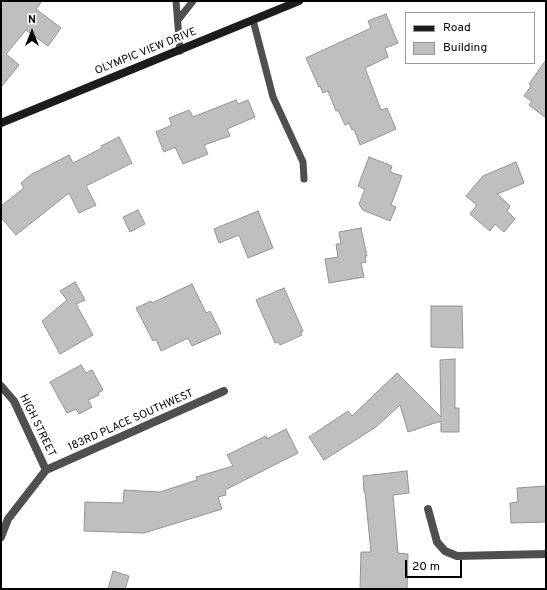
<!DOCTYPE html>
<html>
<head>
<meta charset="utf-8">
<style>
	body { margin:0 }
	#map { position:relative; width:547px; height:590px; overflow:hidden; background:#fff; font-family:Overpass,sans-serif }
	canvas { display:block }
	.frame { position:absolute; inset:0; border:2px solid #000; pointer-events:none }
	.legend { position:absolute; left:405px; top:12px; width:130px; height:52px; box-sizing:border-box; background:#fff; border:1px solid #999; margin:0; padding:5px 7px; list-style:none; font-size:12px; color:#000 }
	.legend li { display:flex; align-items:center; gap:8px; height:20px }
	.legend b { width:20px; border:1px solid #999 }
	.north { position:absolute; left:12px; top:12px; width:40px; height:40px; -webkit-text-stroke:3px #fff; paint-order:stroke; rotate:0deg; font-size:11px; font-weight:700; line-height:16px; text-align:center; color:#000 }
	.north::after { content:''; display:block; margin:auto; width:14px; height:18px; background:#000; clip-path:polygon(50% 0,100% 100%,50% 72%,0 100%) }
	.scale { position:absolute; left:405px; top:560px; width:57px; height:18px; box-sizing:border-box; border:2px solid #000; border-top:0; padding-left:5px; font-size:12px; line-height:14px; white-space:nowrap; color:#000; -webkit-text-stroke:3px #fff; paint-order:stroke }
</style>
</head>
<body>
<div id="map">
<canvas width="547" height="590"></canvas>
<div class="frame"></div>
<ul class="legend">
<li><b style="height:5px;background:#1c1c1c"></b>Road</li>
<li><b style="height:11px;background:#bfbfbf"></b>Building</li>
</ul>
<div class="north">N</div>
<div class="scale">20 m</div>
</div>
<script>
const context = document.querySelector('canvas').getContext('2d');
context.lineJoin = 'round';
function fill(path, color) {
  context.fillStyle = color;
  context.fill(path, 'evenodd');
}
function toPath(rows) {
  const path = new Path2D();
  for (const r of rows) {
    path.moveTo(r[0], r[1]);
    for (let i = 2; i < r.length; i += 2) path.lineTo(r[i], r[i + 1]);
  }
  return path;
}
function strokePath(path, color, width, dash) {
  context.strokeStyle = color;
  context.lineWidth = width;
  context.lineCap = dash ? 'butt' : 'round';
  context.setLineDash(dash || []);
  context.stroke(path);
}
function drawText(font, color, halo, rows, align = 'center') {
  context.font = font + ' Overpass,sans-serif';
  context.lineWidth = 4;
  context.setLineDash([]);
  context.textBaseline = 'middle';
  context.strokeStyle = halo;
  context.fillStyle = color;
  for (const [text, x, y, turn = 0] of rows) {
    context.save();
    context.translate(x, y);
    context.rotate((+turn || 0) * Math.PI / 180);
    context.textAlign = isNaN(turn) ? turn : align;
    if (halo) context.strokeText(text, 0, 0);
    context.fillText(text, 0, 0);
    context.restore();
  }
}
const building = toPath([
	[1,1,42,1,36,9,61,28,48,46,26,30,6,54,19,65,1,87,1,1],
	[386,14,398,43,385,48,388,57,365,68,381,110,387,108,396,129,360,145,354,129,352,130,349,123,345,125,338,110,336,111,328,91,323,93,320,86,319,87,306,58,371,28,368,21,386,14],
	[546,60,546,118,529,105,532,101,524,96,531,86,529,84,546,60],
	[236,100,238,104,248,100,255,117,227,129,230,136,204,145,208,154,183,164,175,147,164,152,156,132,172,125,169,118,189,110,193,117,236,100],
	[119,137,132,163,86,186,96,205,79,213,69,193,16,235,1,217,1,206,24,188,21,183,32,174,69,155,73,163,102,148,101,146,119,137],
	[369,157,392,166,390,172,402,176,391,205,396,207,390,221,363,210,359,204,365,189,358,186,369,157],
	[516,162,524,183,497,194,510,206,507,211,515,219,504,232,495,224,490,231,470,214,477,205,466,196,483,176,516,162],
	[138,210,145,224,130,232,123,217,138,210],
	[258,211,273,248,248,258,239,235,219,243,214,229,258,211],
	[361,228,367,256,365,256,366,262,361,263,364,277,329,283,325,259,338,257,336,244,341,244,339,232,361,228],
	[75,282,85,300,76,304,93,335,60,354,42,321,67,300,60,291,75,282],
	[192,284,206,313,210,311,221,333,192,346,188,338,161,351,156,339,153,341,136,308,151,301,152,303,192,284],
	[284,288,303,331,300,332,302,335,280,345,278,342,275,343,256,300,284,288],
	[431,306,462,306,463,348,431,347,431,306],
	[455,359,455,408,459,408,459,432,441,432,441,421,408,432,400,405,376,427,324,460,309,437,348,411,352,416,397,373,441,417,440,360,455,359],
	[81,365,86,373,92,370,103,390,98,393,99,395,88,400,92,407,79,414,76,409,67,413,50,382,81,365],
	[286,429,298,453,225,490,226,495,218,497,222,509,144,533,84,531,85,502,123,503,124,490,160,492,197,480,196,477,233,466,227,455,266,436,267,439,286,429],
	[407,471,409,493,393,495,398,553,408,554,407,589,360,589,361,552,371,552,365,492,364,492,363,476,407,471],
	[546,486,546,522,511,523,510,503,518,502,517,488,546,486],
	[113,571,129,576,125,589,108,589,113,571]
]);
fill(building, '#bfbfbf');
strokePath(building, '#939393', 1);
strokePath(toPath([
	[176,1,180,51],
	[178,20,193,1],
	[253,20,273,97,303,162,304,179]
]), '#4f4f4f', 7);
strokePath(toPath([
	[1,386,14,401,46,470],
	[428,509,437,542,445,551,457,556,546,554],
	[1,537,8,519,46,470,224,391]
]), '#4f4f4f', 8);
strokePath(toPath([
	[1,123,299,1]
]), '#1c1c1c', 8);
drawText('11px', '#000', '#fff', [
	["OLYMPIC VIEW DRIVE",146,52,-22],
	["183RD PLACE SOUTHWEST",131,421,-24],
	["HIGH STREET",37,426,64]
]);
</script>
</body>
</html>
